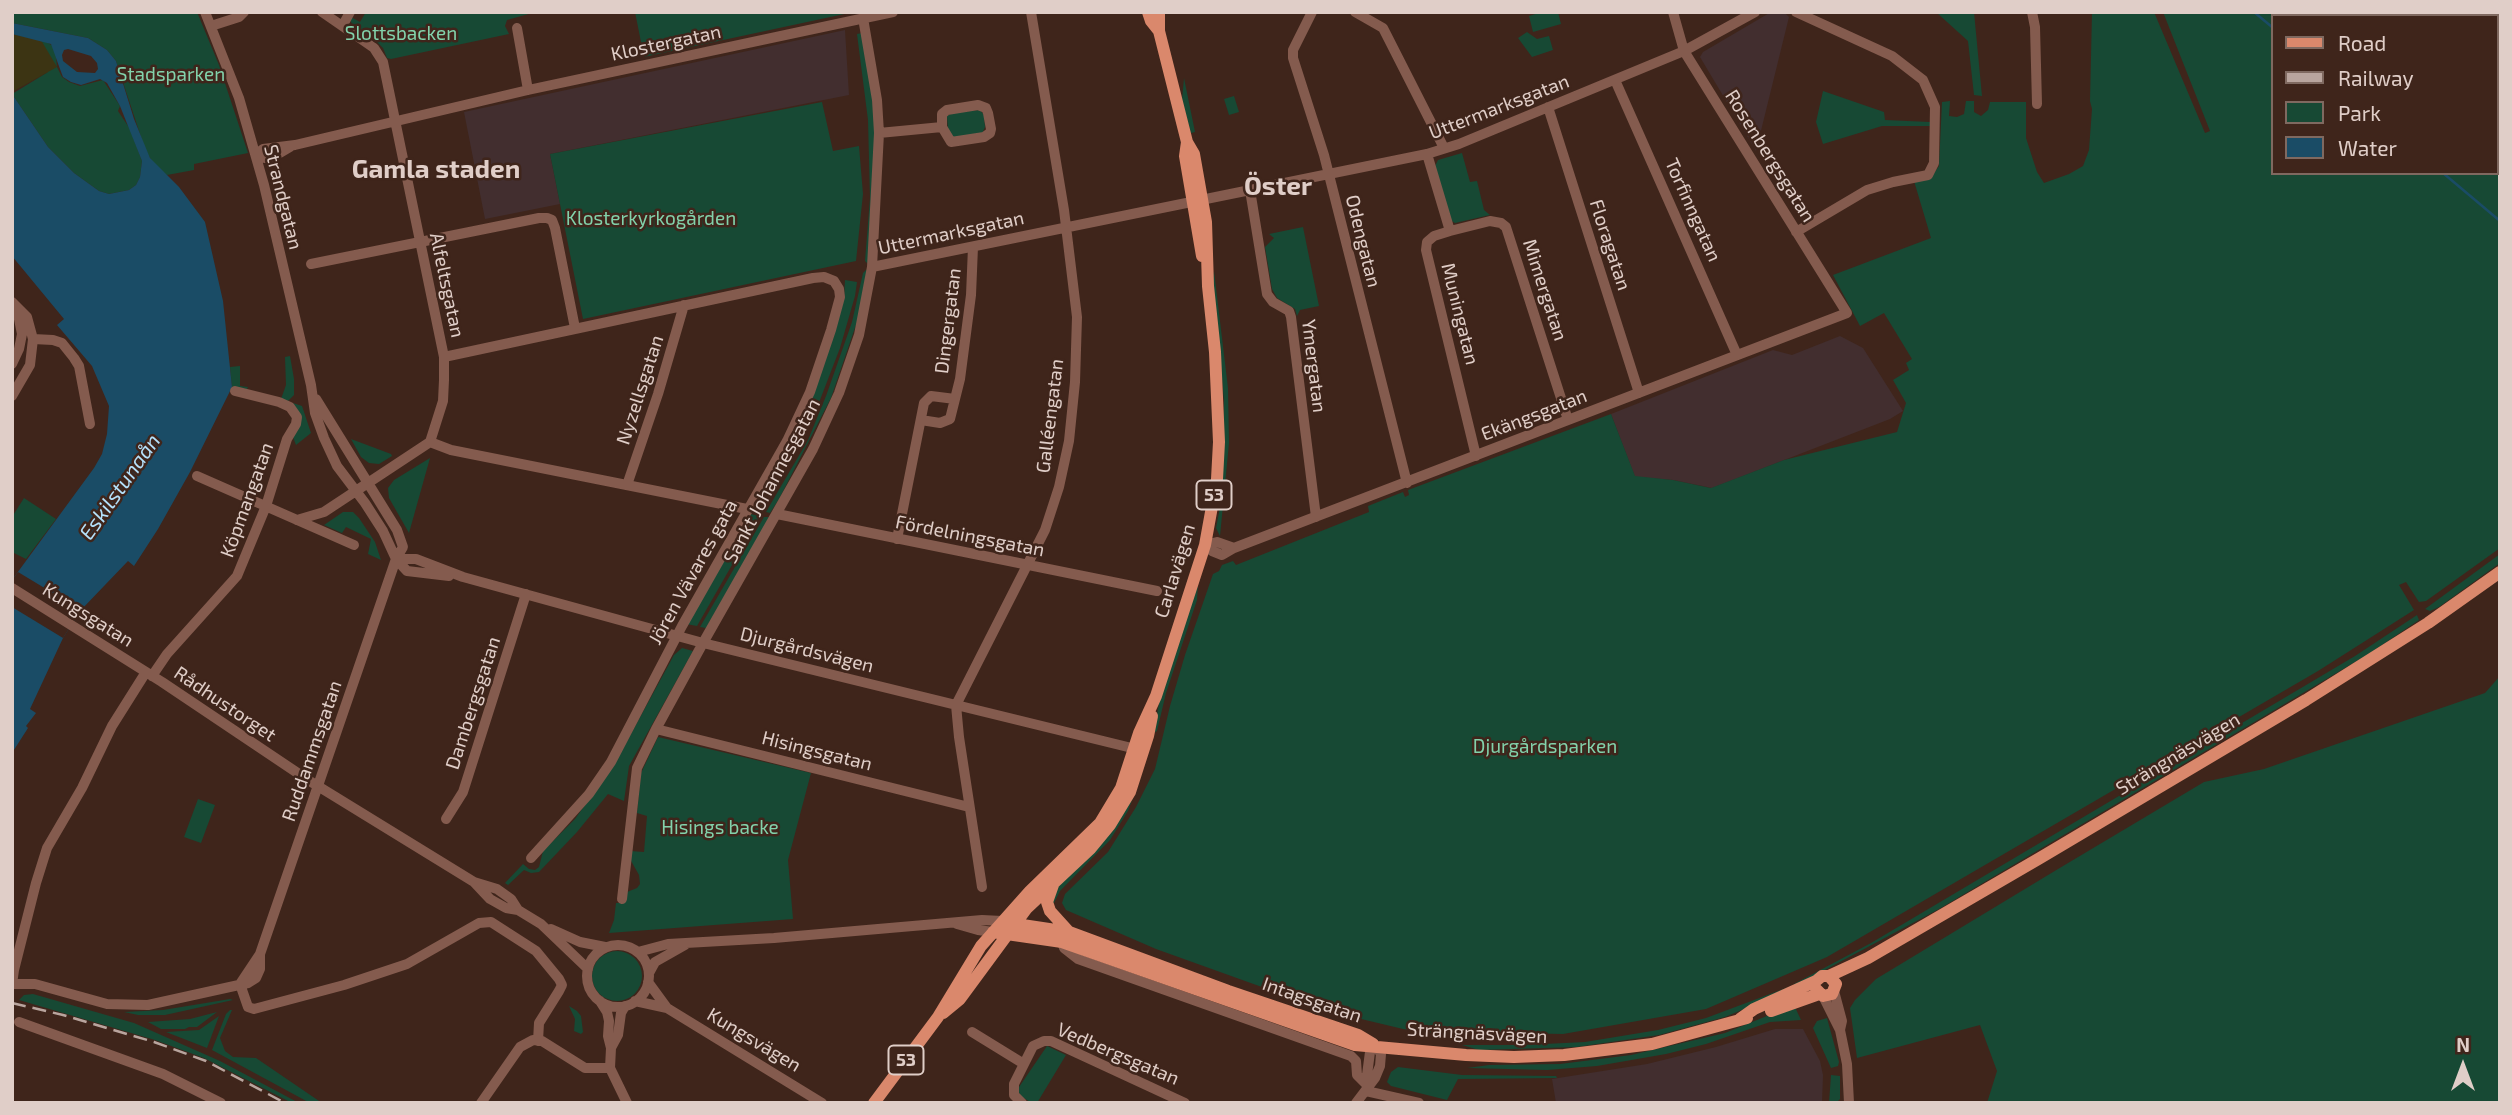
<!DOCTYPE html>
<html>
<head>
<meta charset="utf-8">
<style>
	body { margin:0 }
	#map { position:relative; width:2512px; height:1115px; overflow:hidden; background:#3f251b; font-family:"Exo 2",sans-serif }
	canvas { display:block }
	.frame { position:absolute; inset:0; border:14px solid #e0cec8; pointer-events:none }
	.legend { position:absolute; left:2271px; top:14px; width:228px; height:161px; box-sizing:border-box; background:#3f251b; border:2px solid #7f6960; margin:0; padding:9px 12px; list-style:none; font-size:21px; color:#e0cec8 }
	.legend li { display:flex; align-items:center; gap:14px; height:35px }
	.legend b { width:35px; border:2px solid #7f6960 }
	.north { position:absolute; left:2428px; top:1031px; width:70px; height:70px; -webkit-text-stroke:5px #3f251b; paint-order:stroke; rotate:0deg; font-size:19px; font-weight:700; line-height:28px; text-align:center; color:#e0cec8 }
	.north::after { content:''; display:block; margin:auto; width:24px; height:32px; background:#e0cec8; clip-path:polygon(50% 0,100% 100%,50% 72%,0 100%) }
</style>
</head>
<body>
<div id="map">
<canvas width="2512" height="1115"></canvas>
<div class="frame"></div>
<ul class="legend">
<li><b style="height:9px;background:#da886c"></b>Road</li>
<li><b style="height:9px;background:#b9a59e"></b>Railway</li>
<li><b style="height:19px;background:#174934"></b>Park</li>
<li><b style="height:19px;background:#1a4c66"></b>Water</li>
</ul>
<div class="north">N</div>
</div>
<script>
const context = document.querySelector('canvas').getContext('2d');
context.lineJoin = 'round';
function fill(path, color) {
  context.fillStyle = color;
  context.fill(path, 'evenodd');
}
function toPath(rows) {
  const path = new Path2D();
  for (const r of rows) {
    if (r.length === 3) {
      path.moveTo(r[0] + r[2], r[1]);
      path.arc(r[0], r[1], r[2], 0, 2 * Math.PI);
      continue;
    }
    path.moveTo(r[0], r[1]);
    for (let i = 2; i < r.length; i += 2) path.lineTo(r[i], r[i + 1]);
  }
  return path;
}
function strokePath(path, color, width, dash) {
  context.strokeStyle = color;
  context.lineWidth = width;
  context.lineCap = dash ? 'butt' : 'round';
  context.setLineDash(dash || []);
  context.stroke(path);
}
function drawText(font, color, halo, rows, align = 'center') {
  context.font = font + ' "Exo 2",sans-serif';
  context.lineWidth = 5;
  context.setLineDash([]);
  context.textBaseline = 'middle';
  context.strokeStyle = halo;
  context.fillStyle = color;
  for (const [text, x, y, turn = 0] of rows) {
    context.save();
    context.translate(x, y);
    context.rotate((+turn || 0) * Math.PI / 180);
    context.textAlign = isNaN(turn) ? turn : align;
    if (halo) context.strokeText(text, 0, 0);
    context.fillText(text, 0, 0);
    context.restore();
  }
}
fill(toPath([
	[1771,12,1784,12,1789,17,1756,151,1700,57,1703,52],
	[845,30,849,95,550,154,560,204,485,219,464,112],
	[1840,336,1863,348,1903,411,1890,419,1712,488,1673,480,1635,477,1611,414,1773,350,1792,355],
	[1775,1029,1803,1029,1820,1061,1823,1075,1822,1103,1556,1103,1552,1079,1647,1064,1716,1047]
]), '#422e2f');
fill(toPath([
	[12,12,197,12,219,65,248,153,194,164,194,170,167,175,154,165,145,149,116,61,107,50,88,38,12,23],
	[366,12,536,12,507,20,505,26,509,34,391,59,387,58,383,48,377,42,354,27,351,22,351,17,360,22],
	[635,12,849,12,849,13,644,57],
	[1542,12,1558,12,1561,24,1533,32,1529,16],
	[1936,12,1974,12,1982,96,1974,95,1968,41],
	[2092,12,2154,12,2205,133,2210,131,2163,12,2500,12,2500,548,2426,601,2419,602,2406,582,2399,585,2414,610,2318,671,1827,957,1706,1009,1563,1034,1463,1032,1459,1036,1403,1029,1357,1018,1352,1009,1345,1007,1350,1016,1273,991,1156,949,1066,910,1062,903,1065,894,1108,852,1136,807,1155,769,1170,706,1185,655,1213,574,1219,571,1222,565,1233,561,1236,565,1369,512,1368,506,1403,492,1405,497,1409,495,1408,490,1611,414,1635,476,1673,480,1711,488,1784,460,1897,432,1906,403,1893,380,1909,370,1906,363,1912,359,1884,313,1860,326,1833,275,1931,238,1914,181,1930,179,1939,166,1942,102,1950,101,1949,116,1957,117,1964,114,1966,101,1974,101,1974,112,1981,116,1988,110,1990,102,2026,102,2026,138,2037,172,2044,183,2069,174,2083,166,2089,150,2092,109,2090,101],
	[2272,16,2496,16,2496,173,2272,173],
	[1527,32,1537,39,1549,36,1553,50,1532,57,1518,38],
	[862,33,871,81,876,139,868,264,865,261,870,198,868,120,857,34],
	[41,39,55,47,57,67,62,77,69,82,80,86,103,80,120,106,118,111,130,129,142,161,140,177,136,185,129,190,109,194,99,191,74,173,48,147,12,94,48,72,36,49],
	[1184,78,1195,132,1191,133,1182,100],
	[1823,91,1884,112,1885,120,1930,122,1930,126,1882,126,1823,144,1816,122],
	[1234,96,1239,112,1229,115,1224,99],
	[822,102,833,151,859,146,863,194,856,261,583,319,550,154],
	[980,110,984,115,985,127,982,134,954,139,948,130,947,116,952,113],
	[1462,153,1470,182,1477,181,1484,210,1490,215,1455,223,1450,220,1435,166,1438,160],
	[1303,227,1319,306,1300,310,1297,316,1295,309,1277,298,1272,289,1265,247,1274,238,1269,234],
	[867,269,859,316,831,398,779,499,770,513,766,512,808,440,826,396,852,322,863,273],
	[1214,271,1228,388,1229,443,1220,536,1216,528,1224,487,1222,476,1224,401,1213,279],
	[845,280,857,282,855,296,840,348,820,400,808,428,762,511,754,509,776,467,844,299],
	[290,356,294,379,294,395,288,401,281,399,286,385,285,357],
	[240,366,240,386,248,387,247,389,232,387,230,367],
	[293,403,302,406,311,433,296,445,293,437,300,414],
	[351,439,391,454,392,456,379,464,369,463,361,457],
	[430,458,409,533,389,498,388,488,394,480],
	[24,498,56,519,26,559,12,552,12,517],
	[343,512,353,512,359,518,375,542,381,560,368,554,371,539,346,527,342,533,324,525],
	[750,514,760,516,697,626,686,624],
	[764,517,769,517,766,524,706,628,700,627],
	[2500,554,2500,563,2493,568,2439,607,2430,611,2425,609],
	[1198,585,1197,600,1166,693,1157,731,1154,733,1160,697],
	[2417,615,2419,620,2370,653,2256,721,1939,909,1795,986,1794,984,1871,943,2355,656],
	[682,648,693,651,629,766,624,801,608,794,577,832,539,872,531,873,524,870,508,885,505,883,523,864,529,869,535,870,539,867,543,851,575,819,615,763,674,655],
	[2500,676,2500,1103,1987,1103,1997,1071,1980,1025,1857,1058,1850,1008,1855,1000,1876,979,2058,869,2204,782,2264,769,2485,693],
	[658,737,811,773,788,860,793,919,609,933,614,920,616,903,624,903,627,892,637,888,640,884,639,875,630,859,630,851,644,852,647,816,637,813,641,773],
	[1140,779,1128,811,1110,840,1060,891,1053,905,1053,892],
	[198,799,215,805,201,843,184,837],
	[617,976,25],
	[1786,988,1787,991,1725,1017,1659,1035,1577,1047,1479,1050,1462,1045,1524,1045,1585,1042,1658,1030,1706,1018],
	[33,994,134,1023,220,1061,299,1103,292,1103,204,1058,155,1040,19,1000,24,995],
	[230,999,233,1000,165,1015,138,1015,124,1012,163,1010],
	[1794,1005,1801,1020,1770,1022,1706,1044,1666,1054,1597,1066,1547,1070,1467,1068,1489,1065,1560,1064,1631,1055,1725,1033],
	[569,1006,577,1011,581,1016,583,1032,581,1034,574,1031,575,1019],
	[230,1010,232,1010,220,1038,225,1051,233,1057,256,1058,322,1103,310,1103,212,1050,226,1014],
	[217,1012,197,1027,189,1027,185,1029,161,1029,148,1022,190,1019],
	[219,1016,207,1048,166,1032,199,1030],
	[1827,1018,1839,1062,1838,1066,1831,1068,1813,1028,1817,1021],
	[1047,1046,1066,1055,1037,1103,1032,1103,1022,1097,1017,1090],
	[1398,1067,1462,1075,1556,1076,1557,1078,1458,1079,1447,1100,1391,1086,1387,1082,1391,1072],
	[1831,1075,1840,1076,1840,1099,1836,1103,1829,1103]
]), '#174934');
fill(toPath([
	[12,34,41,40,57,67,12,92]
]), '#3c3413');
fill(toPath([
	[12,23,88,38,107,50,116,61,134,119,150,158,179,187,205,222,223,301,232,387,190,472,158,529,134,566,128,561,81,610,63,638,30,709,36,713,26,726,28,728,12,753,12,580,94,468,102,454,107,434,109,406,92,366,57,325,64,319,12,256,12,94,48,147,74,173,99,191,109,194,129,190,136,185,140,177,142,161,120,106,107,83,100,79,81,85,71,82,63,77,60,69,51,44,12,34],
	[68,49,91,56,97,63,98,69,95,73,77,72,63,61,62,55,64,50]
]), '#1a4c66');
fill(toPath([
	[18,572,81,610,63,638,12,607,12,580]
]), '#3f251b');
strokePath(toPath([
	[2254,12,2272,27],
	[2443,173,2500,221]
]), '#1a4c66', 2.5);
strokePath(toPath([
	[205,12,239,98,264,185,311,385,315,413,324,438,337,466,365,503,383,531,396,559,407,571,449,576],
	[1312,12,1293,50,1293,58,1324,155,1407,483],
	[1355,12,1383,28,1444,148],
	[1796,12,1892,56,1923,80,1935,107,1934,163,1928,175,1893,182,1867,190,1796,232],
	[2032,12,2035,27,2037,104],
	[343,25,350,12],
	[211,26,239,17,244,12],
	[517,28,528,90],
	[1615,80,1737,355],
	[1548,107,1639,393],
	[879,133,942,127,951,142,984,137,990,133,991,129,988,113,986,108,978,105,947,110,942,114,942,127],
	[1427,154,1450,231,1434,236,1427,242,1426,250,1476,456],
	[256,155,263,149,295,145,528,90,893,12],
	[256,155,265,158,273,157,290,147],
	[1250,190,1267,294,1273,302,1289,311,1291,317,1316,517],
	[1450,231,1490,221,1501,223,1506,227,1568,420],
	[311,264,539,218,547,218,552,220,555,228,575,328],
	[872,267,1427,154,1459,144,1684,51,1755,12],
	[12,302,27,317,33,339,30,365,12,396],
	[33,339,53,340,62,343,74,358,79,366,90,424],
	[444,357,813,278,824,277,834,281,839,289,840,297,831,330,810,392,787,441,682,626,611,762,589,794,531,858],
	[12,364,19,349,22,334,17,309],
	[921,420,940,423,950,419,960,379,971,295,973,247],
	[430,442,451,450,747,509],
	[197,476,354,545],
	[627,485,658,394,684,305],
	[777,514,1157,591],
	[297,520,324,512,430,442,443,401,444,380,444,357,383,62,374,48,322,12],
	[897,539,924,403,931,396,955,399],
	[1205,545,1212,551,1222,555,1234,548,1847,313,1684,51,1673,12],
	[1205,545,1217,542,1234,548],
	[396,559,416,559,463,577,703,643,1140,750],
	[12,588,162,682,308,780,474,882,490,899,506,908,518,910],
	[152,676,167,654,237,576,266,506,287,439,296,424,297,417,290,407,279,402,235,391],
	[656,729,969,807],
	[446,819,463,792,526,594],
	[474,882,497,889,511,899,518,910,541,924,588,969],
	[982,887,959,737,956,705,1045,530,1059,487,1069,441,1075,382,1077,317,1064,210,1031,12],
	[622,899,637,768,656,729,703,643,813,449,839,393,859,335,872,267,879,133,877,100,863,18],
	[957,924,978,930,993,932],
	[551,929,580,942,605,947],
	[1062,942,1064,948,1078,959,1351,1056,1356,1061,1357,1075,1368,1086],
	[618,976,31],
	[638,952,668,944,774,938,982,920,1002,921],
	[649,973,655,962,685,945],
	[648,982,667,1008],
	[12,984,14,970,36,883,47,848,82,788,112,726,146,672],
	[12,984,35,984,107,1004,148,1005,248,983,256,978,260,969,260,954],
	[240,984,260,954,396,559,403,547,397,530,316,399],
	[240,984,248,1007,254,1009,344,985,407,964,479,923,491,922,536,951,559,979,562,985,559,991,539,1023,538,1041],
	[1834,991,1842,1021,1840,1030,1847,1064,1849,1103],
	[1823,996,1840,1030],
	[600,1001,607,1012,609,1021,608,1036,611,1048,610,1068,627,1103],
	[635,1001,667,1008,822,1103],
	[19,1022,163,1074,221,1103],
	[972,1032,1024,1064],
	[611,1048,618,1035,621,1013,625,1006],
	[1366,1091,1419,1103],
	[481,1103,520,1047,533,1040,542,1041,585,1068,610,1068],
	[1022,1103,1014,1095,1014,1084,1033,1046,1044,1041,1051,1041,1185,1103],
	[1356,1103,1375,1078,1380,1066,1381,1054,1376,1046,1370,1052,1367,1075,1368,1086]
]), '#845b4e', 10);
strokePath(toPath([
	[1148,12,1151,21,1159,31],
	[1187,142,1185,156,1202,256],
	[1053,885,1047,902,1050,911,1069,932],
	[1009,923,1069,932,1228,991,1358,1035,1373,1044],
	[993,932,1062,942,1355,1045,1466,1055,1514,1057,1564,1055,1652,1044,1747,1018],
	[1816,989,1823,996,1832,994,1836,984,1829,976],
	[1771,1011,1819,994],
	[943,1013,960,999,1027,908,1091,848,1110,825,1130,792,1148,736,1152,716],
	[1740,1019,1754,1009,1816,981,1822,976,1829,976,1868,958,2040,858,2306,700,2428,623,2500,572],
	[874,1103,938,1017,981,946,1030,891,1100,823,1121,788,1139,733,1156,696,1205,545,1217,479,1219,442,1215,352,1208,286,1206,222,1194,154,1187,142,1159,31,1159,12]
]), '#da886c', 12);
strokePath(toPath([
	[12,1003,63,1015,154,1042,206,1061,285,1103]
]), '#b9a59e', 2.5, [14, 7]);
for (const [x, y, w] of [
	[1214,495,35],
	[906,1060,35]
]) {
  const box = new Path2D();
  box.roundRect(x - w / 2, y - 14.5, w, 29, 5);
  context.fillStyle = '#3f251b';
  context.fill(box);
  strokePath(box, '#e0cec8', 2);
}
drawText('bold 18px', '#e0cec8', null, [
	["53",1214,495],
	["53",906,1060]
]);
drawText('19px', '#82d2ab', '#3f251b', [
	["Slottsbacken",401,34],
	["Stadsparken",171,75],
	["Klosterkyrkogården",651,219],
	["Djurgårdsparken",1545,747],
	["Hisings backe",720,828]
]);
drawText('19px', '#e0cec8', '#3f251b', [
	["Klostergatan",666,43,-12],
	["Uttermarksgatan",1499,107,-21],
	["Rosenbergsgatan",1770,156,58],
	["Strandgatan",283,197,76],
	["Torfinngatan",1693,210,66],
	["Uttermarksgatan",951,233,-12],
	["Odengatan",1363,241,76],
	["Floragatan",1610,245,72],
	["Alfeltsgatan",447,285,78],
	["Mimergatan",1545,290,72],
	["Muningatan",1460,314,76],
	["Dingergatan",948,321,-83],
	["Ymergatan",1314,366,83],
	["Nyzellsgatan",640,390,-72],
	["Ekängsgatan",1534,415,-21],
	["Galléengatan",1050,416,-83],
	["Sankt Johannesgatan",772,481,-62],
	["Köpmangatan",247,500,-70],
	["Fördelningsgatan",970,536,11],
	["Carlavägen",1175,571,-73],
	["Jören Vävares gata",693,572,-61],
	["Kungsgatan",88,615,32],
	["Djurgårdsvägen",807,650,14],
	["Dambergsgatan",473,703,-72],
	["Rådhustorget",225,704,34],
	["Ruddammsgatan",312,751,-71],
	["Hisingsgatan",817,751,14],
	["Strängnäsvägen",2178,754,-31],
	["Intagsgatan",1312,1000,19],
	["Strängnäsvägen",1477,1033,3],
	["Kungsvägen",754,1040,31],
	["Vedbergsgatan",1118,1054,23]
]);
drawText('italic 21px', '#b4e1fb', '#3f251b', [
	["Eskilstunaån",120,487,-55]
]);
drawText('bold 26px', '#e0cec8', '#3f251b', [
	["Gamla staden",436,169],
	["Öster",1278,186]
]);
</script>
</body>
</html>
